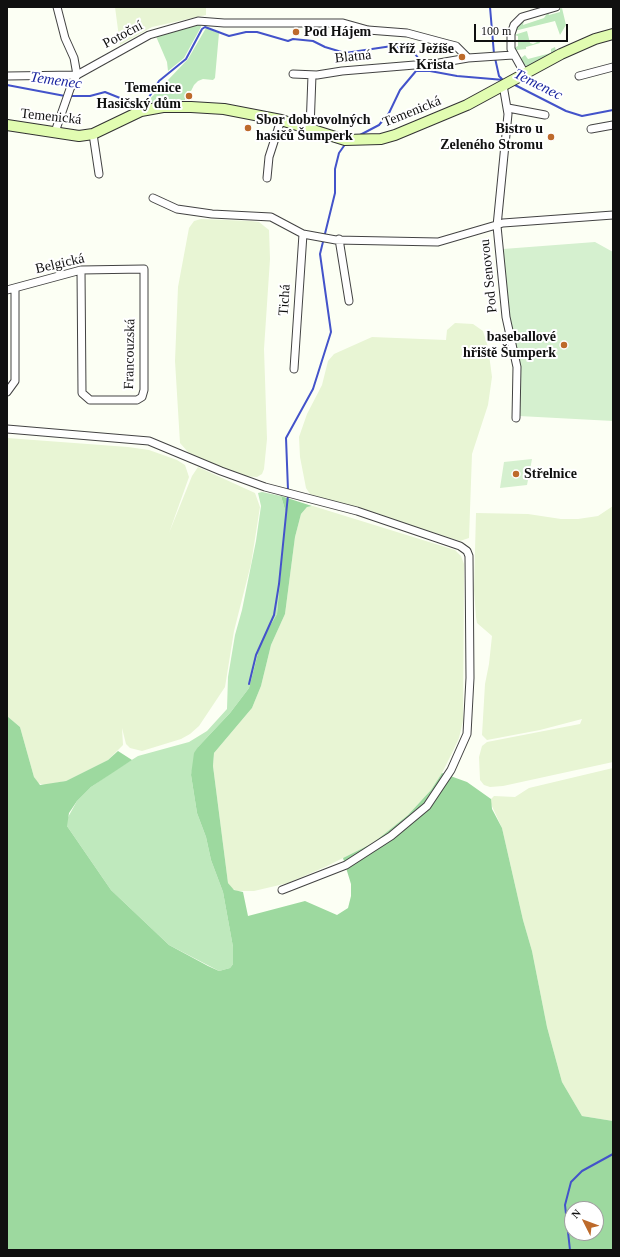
<!DOCTYPE html>
<html>
<head>
<meta charset="utf-8">
<style>
	body { margin:0 }
	#map { position:relative; width:620px; height:1257px; overflow:hidden; background:#fcfff4; font-family:Georgia,serif }
	canvas { display:block }
	.frame { position:absolute; inset:0; border:8px solid #101010; pointer-events:none }
	.north { position:absolute; left:564px; top:1201px; width:40px; height:40px; box-sizing:border-box; background:#fff; border:1px solid #9f9f9f; border-radius:50%; rotate:312deg; font-size:11px; font-weight:700; line-height:16px; text-align:center; color:#101010 }
	.north::after { content:''; display:block; margin:auto; width:14px; height:18px; background:#bd6a2b; clip-path:polygon(50% 0,100% 100%,50% 72%,0 100%) }
	.scale { position:absolute; left:474px; top:24px; width:94px; height:18px; box-sizing:border-box; border:2px solid #101010; border-top:0; padding-left:5px; font-size:12px; line-height:14px; white-space:nowrap; color:#101010; -webkit-text-stroke:3px #fff; paint-order:stroke }
</style>
</head>
<body>
<div id="map">
<canvas width="620" height="1257"></canvas>
<div class="frame"></div>
<div class="north">N</div>
<div class="scale">100 m</div>
</div>
<script>
const context = document.querySelector('canvas').getContext('2d');
context.lineJoin = 'round';
function fill(path, color) {
  context.fillStyle = color;
  context.fill(path, 'evenodd');
}
function toPath(rows) {
  const path = new Path2D();
  for (const r of rows) {
    path.moveTo(r[0], r[1]);
    for (let i = 2; i < r.length; i += 2) path.lineTo(r[i], r[i + 1]);
  }
  return path;
}
function strokePath(path, color, width, dash) {
  context.strokeStyle = color;
  context.lineWidth = width;
  context.lineCap = dash ? 'butt' : 'round';
  context.setLineDash(dash || []);
  context.stroke(path);
}
function drawText(font, color, halo, rows, align = 'center') {
  context.font = font + ' Georgia,serif';
  context.lineWidth = 4;
  context.setLineDash([]);
  context.textBaseline = 'middle';
  context.strokeStyle = halo;
  context.fillStyle = color;
  for (const [text, x, y, turn = 0] of rows) {
    context.save();
    context.translate(x, y);
    context.rotate((+turn || 0) * Math.PI / 180);
    context.textAlign = isNaN(turn) ? turn : align;
    if (halo) context.strokeText(text, 0, 0);
    context.fillText(text, 0, 0);
    context.restore();
  }
}
fill(toPath([
	[115,7,206,7,206,15,152,27,120,45],
	[201,219,251,221,259,222,269,230,270,259,264,349,267,439,264,469,262,474,257,477,242,476,199,458,188,452,180,443,175,361,178,287,189,228,194,221],
	[455,323,473,324,483,331,488,347,492,377,488,405,472,454,469,538,460,541,310,494,306,488,300,457,299,437,307,414,322,385,328,361,334,354,372,337,446,340,447,330],
	[7,438,128,447,149,450,177,460,185,465,189,477,169,533,192,476,198,467,255,493,260,507,251,564,234,631,225,687,199,726,190,734,181,739,142,751,130,748,126,744,122,728,123,745,108,760,66,781,45,785,37,783,34,777,20,727,7,716],
	[313,506,455,550,461,556,464,564,463,721,459,738,453,751,442,773,431,790,408,815,373,843,325,867,288,883,254,891,237,891,231,888,228,883,213,766,214,753,252,708,261,686,271,645,285,614,295,537,301,514,307,507],
	[613,506,613,762,503,786,490,787,484,785,480,780,479,757,482,746,487,742,580,724,582,719,540,730,487,740,482,735,485,684,489,664,492,636,477,623,476,617,474,590,476,513,528,514,561,519,578,519,598,516],
	[613,768,613,1121,582,1116,562,1082,547,1027,532,951,523,920,502,828,491,804,491,799,494,796,515,797,529,788]
]), '#e8f5d4');
fill(toPath([
	[562,8,566,25,560,35,555,21,514,31,516,27,524,20,523,25,544,18,548,12,549,15,560,12,560,9],
	[200,22,201,27,184,58,168,71,167,62,155,34],
	[206,28,219,33,215,78,213,80,203,79,198,81,194,85,191,91,187,91,185,100,147,103,147,102,188,59],
	[527,31,530,43,533,44,539,41,540,43,526,47,526,49,517,50,514,48,518,46,518,36,514,35],
	[555,47,556,51,528,67,521,62,521,58,525,55,528,59,551,53,551,49],
	[262,492,281,496,286,513,277,614,261,641,249,688,230,713,198,747,191,775,197,813,206,837,211,860,223,892,233,947,233,964,230,968,219,971,169,945,111,890,67,826,67,819,77,801,91,787,114,771,138,756,189,742,207,731,227,709,228,677,235,635,242,610,256,541,261,506,258,493]
]), '#bfe9bd');
fill(toPath([
	[281,496,312,506,307,507,301,514,295,537,285,614,271,645,261,686,252,708,214,753,213,766,228,883,234,890,243,892,248,916,305,901,337,915,348,908,351,896,351,884,343,858,373,843,408,815,431,790,442,773,467,782,491,799,492,809,502,828,523,920,532,951,547,1027,562,1082,582,1116,613,1121,613,1250,7,1250,7,716,20,727,34,777,40,785,66,781,108,760,118,751,132,760,91,787,77,801,69,813,67,826,111,890,169,945,208,966,219,971,230,968,233,964,233,947,223,892,211,860,206,837,197,813,191,775,194,753,198,747,230,713,249,688,261,641,277,614,286,513],
	[572,1209,596,1209,596,1233,572,1233]
]), '#9dd99f');
fill(toPath([
	[595,242,613,252,613,421,519,416,520,362,511,328,503,249],
	[532,459,527,485,500,488,504,462]
]), '#d5f0cf');
strokePath(toPath([
	[490,7,494,54],
	[495,58,499,76,503,80],
	[425,66,430,71,457,76,504,80],
	[513,84,566,111,582,116,613,110],
	[7,85,65,96],
	[69,96,90,96,105,92,130,102,146,102,159,81,186,59,202,29,205,27,229,36,246,32,257,32,288,41,293,39,313,41,325,47,345,53,392,46,413,51,421,62],
	[360,135,379,125,389,113,400,90,416,71,430,71],
	[288,490,286,438,313,389,331,332,320,254,335,193,335,169,339,153,346,143],
	[249,684,256,655,274,615,279,584,288,495],
	[570,1250,565,1205,571,1182,582,1171,613,1154]
]), '#4353ca', 2);
const street = toPath([
	[293,74,317,75,342,71,439,63,468,58],
	[525,74,511,49,511,34,514,25,522,17,556,7],
	[7,76,77,75,149,35,198,21,224,23,343,23,368,30,407,33,448,44,456,46,468,58,513,55],
	[579,76,613,67],
	[503,85,508,114,497,226,506,317,517,367,516,418],
	[508,108,545,115],
	[310,129,312,75],
	[591,129,613,125],
	[55,132,70,89,77,75,74,58,65,38,57,7],
	[93,134,99,174],
	[267,178,269,157,281,120],
	[153,198,177,209,212,214,271,217,303,234,336,240,438,242,503,223,613,215],
	[339,239,349,301],
	[7,290,81,270,144,269,144,390,142,397,137,400,90,400,82,393,81,270],
	[294,369,303,234],
	[7,392,15,381,15,288],
	[7,429,149,441,221,471,265,487,357,511,460,546,467,551,469,556,470,678,467,734,451,770,427,806,391,836,346,865,282,890]
]);
const secondary = toPath([
	[7,125,79,136,93,134,141,111,163,107,191,107,224,109,281,120,345,140,381,139,395,135,467,105,561,54,595,39,613,34]
]);
strokePath(street, '#434343', 9);
strokePath(secondary, '#323232', 12);
strokePath(street, '#fff', 7);
strokePath(secondary, '#e1fcb1', 10);
for (const [x, y, r, color] of [
	[296,32,4,"#bd6a2b"],
	[462,57,4,"#bd6a2b"],
	[189,96,4,"#bd6a2b"],
	[248,128,4,"#bd6a2b"],
	[551,137,4,"#bd6a2b"],
	[564,345,4,"#bd6a2b"],
	[516,474,4,"#bd6a2b"]
]) {
  const dot = new Path2D();
  dot.arc(x, y, r, 0, 2 * Math.PI);
  context.fillStyle = color;
  context.fill(dot);
  strokePath(dot, '#fff', 1.5);
}
drawText('bold 14px', '#101010', '#fff', [
	["Pod Hájem",304,32,"left"],
	["Kříž Ježíše",454,49],
	["Krista",454,65],
	["Temenice",181,88],
	["Hasičský dům",181,104],
	["Sbor dobrovolných",256,120,"left"],
	["hasičů Šumperk",256,136,"left"],
	["Bistro u",543,129],
	["Zeleného Stromu",543,145],
	["baseballové",556,337],
	["hřiště Šumperk",556,353],
	["Střelnice",524,474,"left"]
], 'right');
drawText('14px', '#101010', '#fff', [
	["Potoční",123,35,-28],
	["Blatná",353,57,-6],
	["Temenická",412,112,-22],
	["Temenická",51,117,6],
	["Belgická",60,264,-13],
	["Pod Senovou",489,276,-96],
	["Tichá",285,300,-86],
	["Francouzská",130,354,-89]
]);
drawText('italic 15px', '#1c27a0', '#fff', [
	["Temenec",56,81,8],
	["Temenec",538,85,27]
]);
</script>
</body>
</html>
